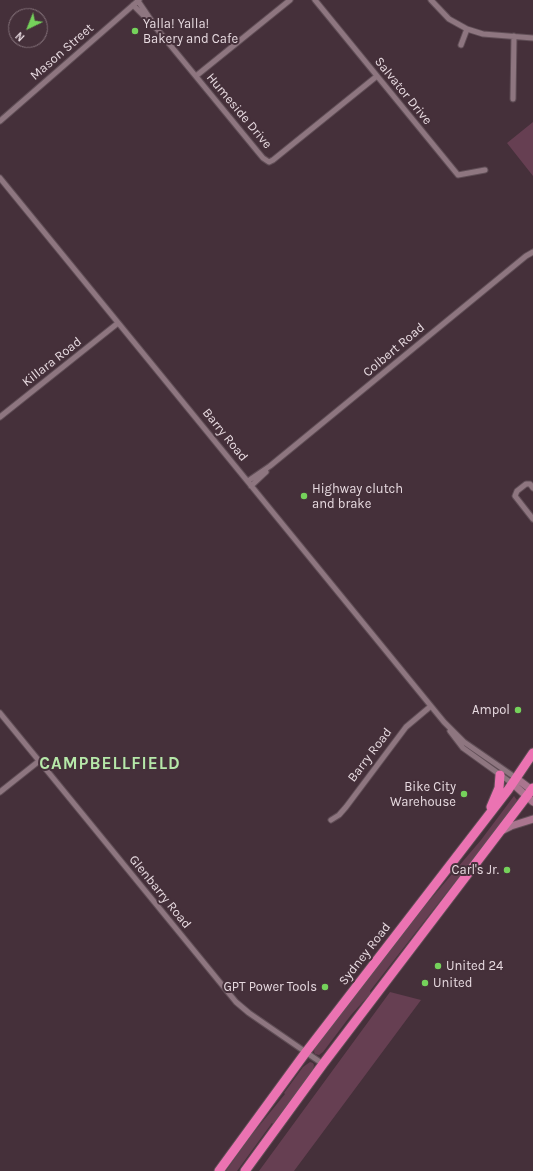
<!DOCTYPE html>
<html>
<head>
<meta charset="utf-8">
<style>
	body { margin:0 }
	#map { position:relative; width:533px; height:1171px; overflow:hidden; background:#45303a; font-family:Karla,sans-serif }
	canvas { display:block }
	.north { position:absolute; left:8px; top:8px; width:40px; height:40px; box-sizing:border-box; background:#45303a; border:1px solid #86747c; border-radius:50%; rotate:223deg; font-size:11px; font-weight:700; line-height:16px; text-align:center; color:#e7dae0 }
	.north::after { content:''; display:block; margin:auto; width:14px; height:18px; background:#75d25b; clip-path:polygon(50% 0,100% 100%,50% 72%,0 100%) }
</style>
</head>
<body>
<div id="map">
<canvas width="533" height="1171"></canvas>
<div class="north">N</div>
</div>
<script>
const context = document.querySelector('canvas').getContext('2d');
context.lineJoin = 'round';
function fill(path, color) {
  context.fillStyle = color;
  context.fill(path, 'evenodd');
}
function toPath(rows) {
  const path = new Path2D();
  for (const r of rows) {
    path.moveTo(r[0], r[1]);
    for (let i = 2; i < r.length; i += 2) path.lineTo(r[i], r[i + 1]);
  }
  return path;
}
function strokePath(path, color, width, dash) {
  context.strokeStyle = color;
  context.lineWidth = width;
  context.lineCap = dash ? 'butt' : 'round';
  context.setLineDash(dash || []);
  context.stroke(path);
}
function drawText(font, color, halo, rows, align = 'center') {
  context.font = font + ' Karla,sans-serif';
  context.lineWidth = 4;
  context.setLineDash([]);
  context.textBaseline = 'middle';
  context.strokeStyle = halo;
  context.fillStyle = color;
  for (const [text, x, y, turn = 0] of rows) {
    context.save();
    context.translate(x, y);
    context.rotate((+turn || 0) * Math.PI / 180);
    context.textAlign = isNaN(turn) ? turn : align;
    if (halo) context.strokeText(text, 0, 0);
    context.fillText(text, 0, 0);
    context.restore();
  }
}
fill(toPath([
	[533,122,533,176,507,143],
	[514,796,517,800,514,806,370,991,371,993,351,1015,323,1052,319,1055,315,1054,314,1052,315,1047,424,907,481,840],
	[390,992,421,1000,294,1171,259,1171],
	[310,1062,313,1063,314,1065,313,1070,273,1124,272,1123,237,1171,226,1171,250,1137,285,1094,284,1093,303,1067]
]), '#663f52');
const street = toPath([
	[315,0,458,175,485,170],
	[431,0,449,19,467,29,483,34,533,38],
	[138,1,153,23],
	[133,5,157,29,258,152,263,158,269,162,273,160,377,76],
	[461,45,467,29],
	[196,76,290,0],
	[513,99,514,36],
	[0,121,139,0],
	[0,178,444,722,464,742,516,778],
	[0,417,118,323],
	[248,481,270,466,526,256,533,252],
	[251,486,266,472],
	[533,488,530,484,526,484,517,491,515,496,533,519],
	[0,713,236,1002,249,1013,323,1064],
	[450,731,463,748,513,784],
	[0,792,39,761],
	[331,820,339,815,346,807,406,727,431,706]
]);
const secondary = toPath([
	[516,778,533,791],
	[513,784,533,802],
	[501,831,511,826,533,819]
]);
const highway = toPath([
	[491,807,499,788,500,775],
	[219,1171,306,1052,508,790,533,753],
	[245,1171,323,1064,533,788]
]);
strokePath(street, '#604e56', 7);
strokePath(secondary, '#604e56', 9);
strokePath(highway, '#604e56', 11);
strokePath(street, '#8e7680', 5);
strokePath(secondary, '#aa758f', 7);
strokePath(highway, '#eb73b2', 9);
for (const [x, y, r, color] of [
	[135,31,4,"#75d25b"],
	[304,496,4,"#75d25b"],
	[518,710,4,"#75d25b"],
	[464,794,4,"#75d25b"],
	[507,870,4,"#75d25b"],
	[438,966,4,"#75d25b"],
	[425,983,4,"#75d25b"],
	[325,987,4,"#75d25b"]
]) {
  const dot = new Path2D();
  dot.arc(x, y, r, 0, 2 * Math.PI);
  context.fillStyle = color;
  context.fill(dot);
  strokePath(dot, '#45303a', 1.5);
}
drawText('13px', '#e7dae0', '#45303a', [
	["Yalla! Yalla!",143,24],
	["Bakery and Cafe",143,39],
	["Highway clutch",312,489],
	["and brake",312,504],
	["Ampol",510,710,"right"],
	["Bike City",456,787,"right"],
	["Warehouse",456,802,"right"],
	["Carl's Jr.",499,870,"right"],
	["United 24",446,966],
	["United",433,983],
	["GPT Power Tools",317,987,"right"]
], 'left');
drawText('13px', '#e7dae0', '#45303a', [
	["Mason Street",62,52,-41],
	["Salvator Drive",403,91,51],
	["Humeside Drive",239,111,50],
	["Colbert Road",394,350,-40],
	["Killara Road",52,362,-38],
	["Barry Road",225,435,51],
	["Barry Road",370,755,-53],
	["Glenbarry Road",160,892,51],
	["Sydney Road",365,954,-52]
]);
context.letterSpacing = '1px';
drawText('bold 17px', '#b6e8a9', '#45303a', [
	["CAMPBELLFIELD",110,764]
]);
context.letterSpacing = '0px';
</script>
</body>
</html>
